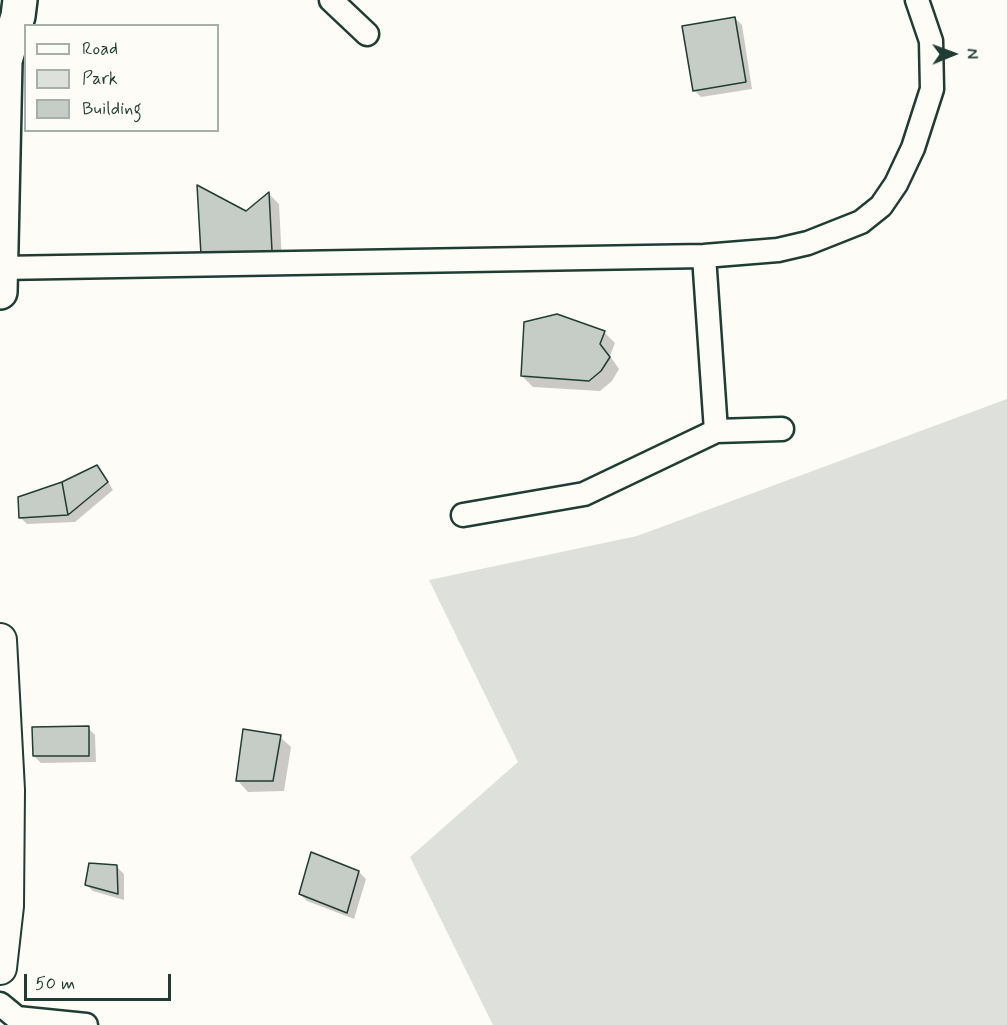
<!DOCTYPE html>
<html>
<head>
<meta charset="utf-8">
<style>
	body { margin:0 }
	#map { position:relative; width:1007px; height:1025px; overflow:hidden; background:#fdfcf7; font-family:Mynerve,sans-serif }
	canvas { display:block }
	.legend { position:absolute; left:24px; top:24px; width:195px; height:108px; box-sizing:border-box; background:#fdfcf7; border:2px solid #a4b0a9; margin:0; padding:8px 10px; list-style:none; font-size:18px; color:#1f3d34 }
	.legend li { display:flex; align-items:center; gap:12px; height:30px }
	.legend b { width:30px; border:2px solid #a4b0a9 }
	.north { position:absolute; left:923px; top:24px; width:60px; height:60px; -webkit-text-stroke:4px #fdfcf7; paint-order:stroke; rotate:89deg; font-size:16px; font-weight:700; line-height:24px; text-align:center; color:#1f3d34 }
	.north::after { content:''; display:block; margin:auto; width:21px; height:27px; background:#1f3d34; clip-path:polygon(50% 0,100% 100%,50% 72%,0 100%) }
	.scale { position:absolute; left:24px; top:974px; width:147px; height:27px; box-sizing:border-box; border:3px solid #1f3d34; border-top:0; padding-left:8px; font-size:18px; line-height:21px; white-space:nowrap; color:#1f3d34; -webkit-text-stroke:4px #fdfcf7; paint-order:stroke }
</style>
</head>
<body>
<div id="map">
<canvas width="1007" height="1025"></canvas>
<ul class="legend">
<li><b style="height:8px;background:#fdfcf7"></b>Road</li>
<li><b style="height:16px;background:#dde0db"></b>Park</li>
<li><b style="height:16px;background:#c6cdc7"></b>Building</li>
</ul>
<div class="north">N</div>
<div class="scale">50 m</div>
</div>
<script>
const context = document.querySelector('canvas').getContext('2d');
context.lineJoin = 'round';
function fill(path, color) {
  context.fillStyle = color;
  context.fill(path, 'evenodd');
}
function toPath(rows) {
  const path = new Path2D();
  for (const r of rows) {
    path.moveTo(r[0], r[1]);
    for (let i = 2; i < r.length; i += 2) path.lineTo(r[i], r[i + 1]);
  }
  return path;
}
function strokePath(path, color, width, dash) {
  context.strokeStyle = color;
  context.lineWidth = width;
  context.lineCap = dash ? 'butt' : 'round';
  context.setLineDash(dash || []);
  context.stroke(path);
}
fill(toPath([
	[1007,399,1007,1025,493,1025,410,857,518,762,429,580,637,536]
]), '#dde0db');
fill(toPath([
	[735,18,742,25,752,89,701,97,694,90],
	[269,194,279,204,282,261,213,265,246,213],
	[604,332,615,343,610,356,619,369,612,381,600,391,533,387,522,376],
	[97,466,103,473,113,490,75,522,27,524,20,517,63,483],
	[88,728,95,735,96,762,41,763,34,756],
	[280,737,291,747,284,791,248,792,238,781],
	[312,854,359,872,366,879,354,919,307,901,300,894],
	[117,867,124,874,124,900,93,891,86,884]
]), '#0003');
const building = toPath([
	[735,17,746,82,693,91,682,26,735,17],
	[197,185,246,211,269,192,272,251,201,255,197,185],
	[557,314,605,331,600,344,610,357,601,371,589,381,521,376,524,322,557,314],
	[97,465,108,482,68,515,62,482,97,465],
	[62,482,68,515,19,518,18,497,62,482],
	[89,726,89,756,33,756,32,727,89,726],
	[243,729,281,735,273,781,236,781,243,729],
	[311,852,359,871,347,913,299,894,311,852],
	[89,863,117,865,118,894,85,885,89,863]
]);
fill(building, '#c6cdc7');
strokePath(building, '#1f3d34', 1.5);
const street = toPath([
	[331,0,367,34],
	[1,268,704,256,778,250,808,243,861,222,881,206,896,184,913,148,932,89,931,41,917,0],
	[716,431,782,429],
	[463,515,584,494,716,431,704,256],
	[0,1004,17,1018,86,1025]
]);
const secondary = toPath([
	[0,640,8,790,7,906,0,968]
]);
const primary = toPath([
	[0,292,5,61,18,16,20,0]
]);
strokePath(street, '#1f3d34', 27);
strokePath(secondary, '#1f3d34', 36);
strokePath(primary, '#1f3d34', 38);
strokePath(street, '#fdfcf7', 22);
strokePath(secondary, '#fdfcf7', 32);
strokePath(primary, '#fdfcf7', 33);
</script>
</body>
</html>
